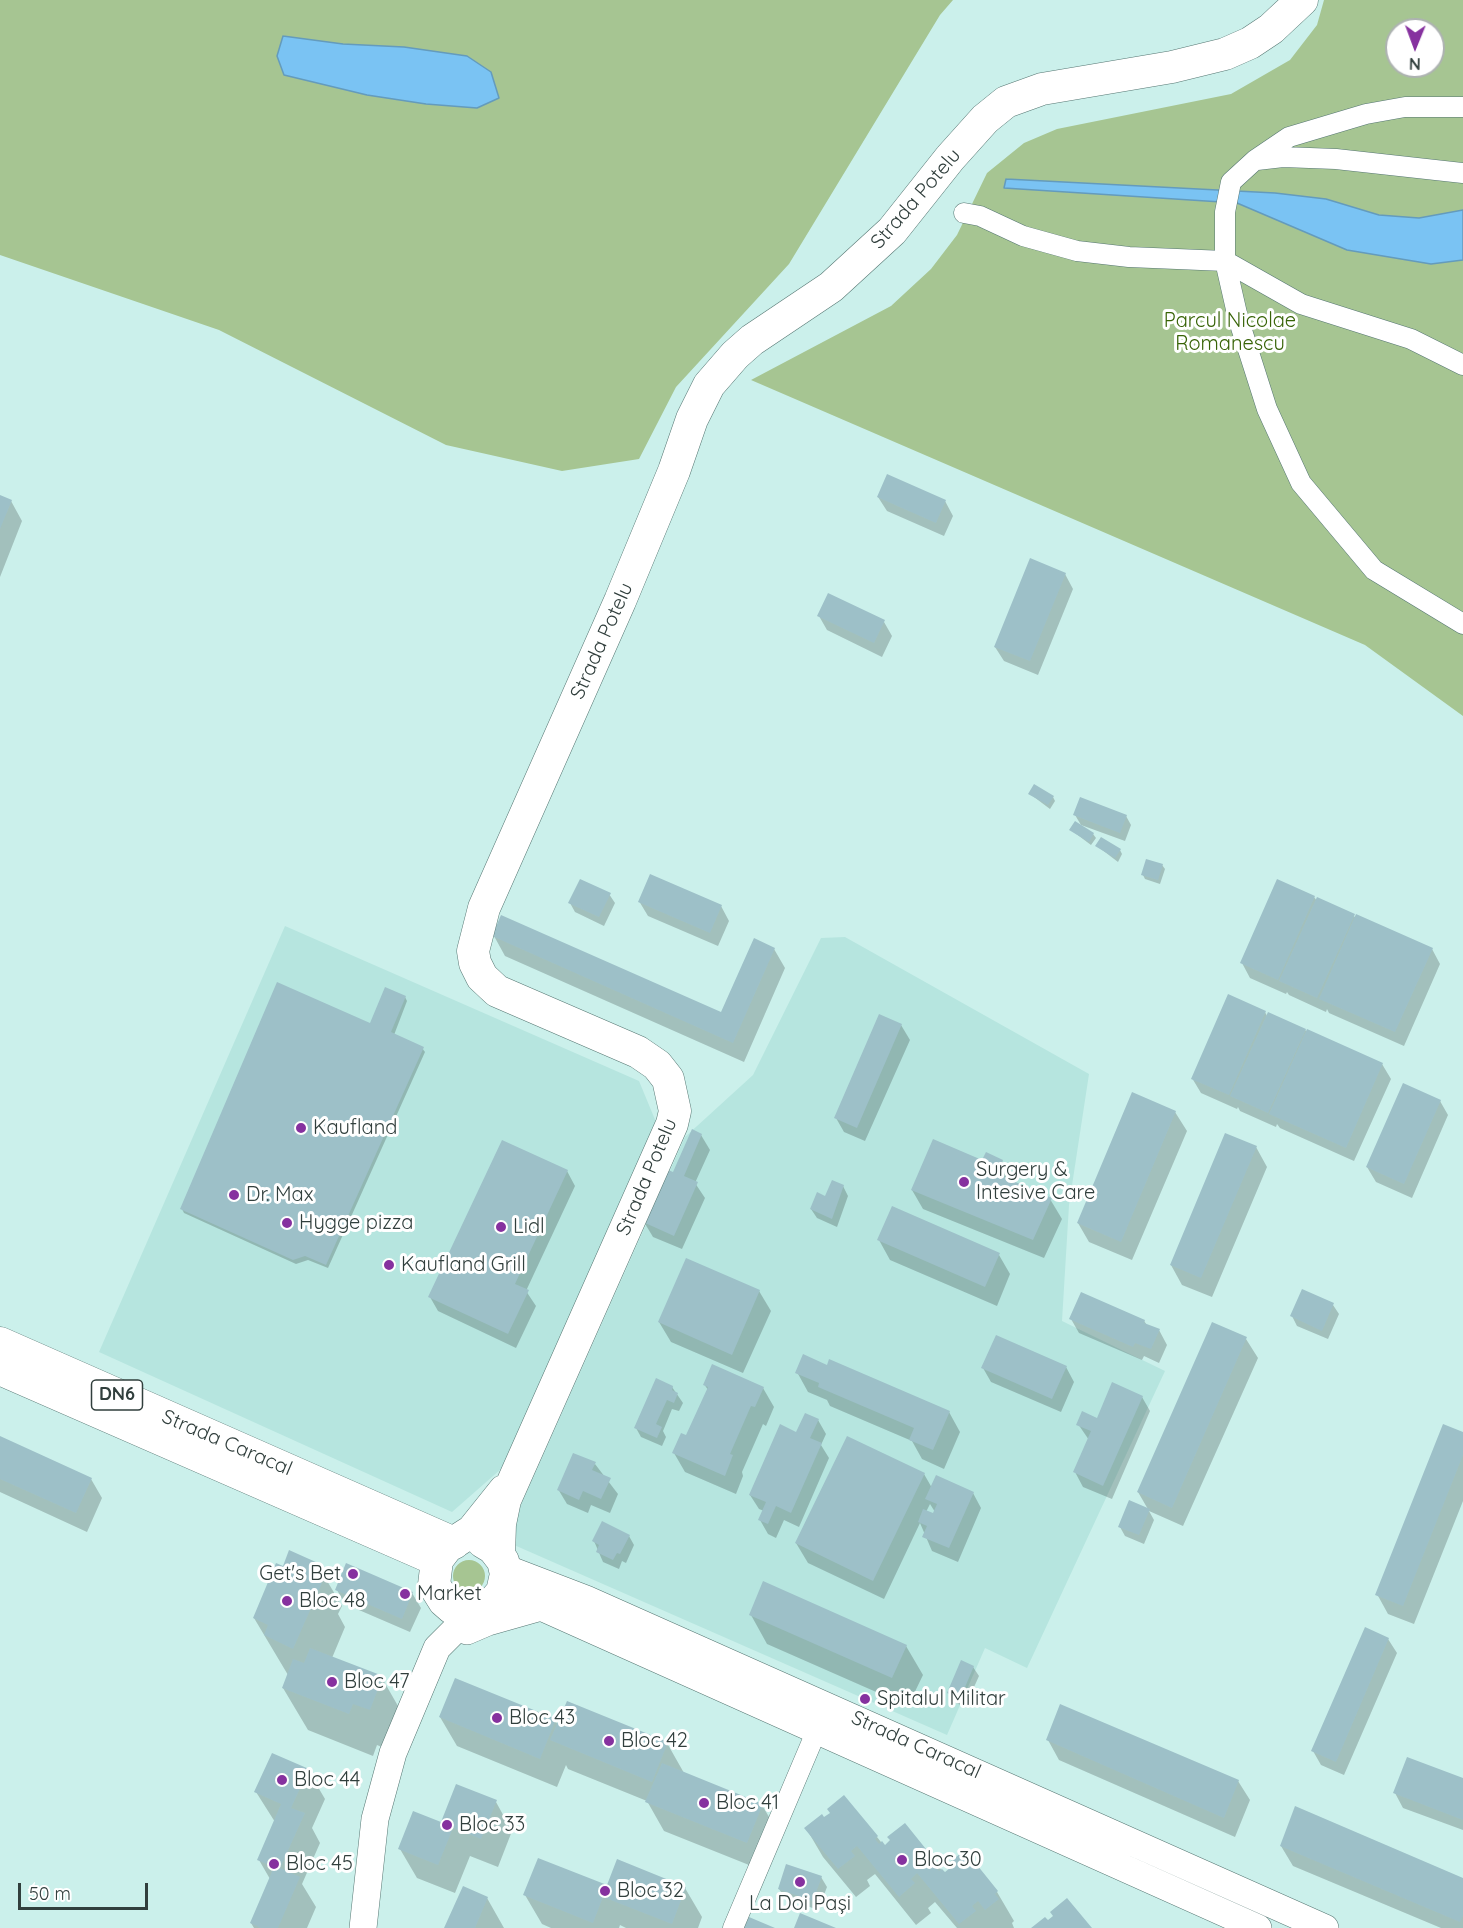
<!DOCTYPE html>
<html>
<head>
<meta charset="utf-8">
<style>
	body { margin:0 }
	#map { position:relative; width:1463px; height:1928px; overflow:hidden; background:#cbf0eb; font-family:Quicksand,sans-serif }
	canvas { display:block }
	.north { position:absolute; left:1385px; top:18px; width:60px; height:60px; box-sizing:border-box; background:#fff; border:2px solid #adb2b1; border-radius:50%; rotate:181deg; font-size:16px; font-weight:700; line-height:24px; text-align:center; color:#313f3d }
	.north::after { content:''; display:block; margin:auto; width:21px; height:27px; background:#86319f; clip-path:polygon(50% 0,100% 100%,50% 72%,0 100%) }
	.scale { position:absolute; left:18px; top:1883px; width:130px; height:27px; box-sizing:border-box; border:3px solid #313f3d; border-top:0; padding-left:8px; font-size:18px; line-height:21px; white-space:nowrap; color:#313f3d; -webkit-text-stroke:4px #fff; paint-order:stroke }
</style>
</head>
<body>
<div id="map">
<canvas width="1463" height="1928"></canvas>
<div class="north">N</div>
<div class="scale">50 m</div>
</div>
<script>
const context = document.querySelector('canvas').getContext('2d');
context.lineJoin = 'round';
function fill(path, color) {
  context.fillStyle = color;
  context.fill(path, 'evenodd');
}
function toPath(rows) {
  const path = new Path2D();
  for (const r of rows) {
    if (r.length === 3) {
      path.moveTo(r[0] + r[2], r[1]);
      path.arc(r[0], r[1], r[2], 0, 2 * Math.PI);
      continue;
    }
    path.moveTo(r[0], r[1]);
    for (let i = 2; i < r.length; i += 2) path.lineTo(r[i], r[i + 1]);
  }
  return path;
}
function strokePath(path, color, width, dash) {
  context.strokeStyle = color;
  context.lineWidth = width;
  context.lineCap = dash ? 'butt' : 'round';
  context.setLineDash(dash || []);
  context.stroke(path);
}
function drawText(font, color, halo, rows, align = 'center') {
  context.font = font + ' Quicksand,sans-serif';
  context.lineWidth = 6;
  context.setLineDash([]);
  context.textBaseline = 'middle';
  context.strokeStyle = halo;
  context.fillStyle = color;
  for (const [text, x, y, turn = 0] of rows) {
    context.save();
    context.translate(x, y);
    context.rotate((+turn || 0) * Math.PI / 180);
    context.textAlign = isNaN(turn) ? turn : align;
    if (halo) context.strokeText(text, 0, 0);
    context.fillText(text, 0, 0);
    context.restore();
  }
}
fill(toPath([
	[285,926,639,1081,656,1122,509,1462,452,1512,99,1352],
	[845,937,1089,1074,1069,1205,1062,1321,1165,1371,1027,1668,985,1648,947,1735,505,1541,685,1137,753,1075,821,938]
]), '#b6e5df');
fill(toPath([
	[0,0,953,0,940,15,789,264,676,387,639,459,562,471,446,445,219,330,0,255],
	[1324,0,1463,0,1463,716,1365,645,751,380,891,306,931,269,957,235,987,173,1024,143,1057,129,1231,94,1290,60,1317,25],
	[1397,30,1433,30,1433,66,1397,66],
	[469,1576,16]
]), '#a6c592');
const water = toPath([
	[283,36,343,44,404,47,467,56,491,72,499,98,477,108,426,104,367,95,284,75,277,56,283,36],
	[1006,179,1275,193,1326,199,1379,215,1419,218,1463,210,1463,260,1431,264,1347,250,1237,203,1004,188,1006,179]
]);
fill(water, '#7ac3f3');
strokePath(water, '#649bbc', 1.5);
fill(toPath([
	[0,497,11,501,22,521,0,577],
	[878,497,945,501,953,516,944,536,887,511],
	[1065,574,1073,589,1038,675,1004,661,995,647],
	[819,616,884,622,892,636,882,657,827,630],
	[1030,794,1053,797,1055,801,1050,809],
	[1075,815,1126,816,1131,825,1125,841,1081,825],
	[1071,830,1093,834,1096,838,1091,845],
	[1097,846,1120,850,1122,854,1118,862],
	[1162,865,1165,869,1160,884,1145,879,1143,875],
	[609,894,615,903,604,926,575,912,570,903],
	[1314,897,1317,901,1432,949,1440,964,1404,1046,1329,1013,1327,1009,1326,1012,1289,995,1287,992,1286,994,1250,978,1242,963],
	[639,901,721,906,729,921,718,946,648,916],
	[494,936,722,1014,774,949,785,968,744,1062,505,956],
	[405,997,407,1001,394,1035,422,1048,425,1052,328,1268,308,1260,296,1264,184,1213,182,1209,371,1025],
	[1265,1012,1267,1016,1268,1014,1382,1064,1391,1079,1354,1161,1280,1128,1277,1124,1276,1127,1240,1111,1238,1107,1237,1109,1201,1093,1192,1078],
	[901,1025,910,1040,865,1141,844,1132,836,1118],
	[1440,1101,1448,1115,1412,1198,1376,1182,1367,1167],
	[1175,1112,1187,1131,1132,1260,1089,1242,1078,1223],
	[701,1135,710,1150,695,1183,705,1198,682,1249,653,1237,644,1222],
	[1256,1147,1267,1167,1212,1297,1182,1285,1171,1265],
	[1002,1161,1012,1183,1050,1199,1062,1219,1044,1258,923,1209,912,1190,983,1162],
	[567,1171,575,1186,526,1291,536,1306,516,1348,438,1311,430,1297],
	[843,1186,848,1196,837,1227,817,1218,811,1209],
	[879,1240,999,1255,1010,1274,997,1306,890,1260],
	[759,1291,771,1311,743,1373,671,1342,659,1322],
	[1303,1291,1333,1305,1339,1314,1328,1339,1297,1326,1292,1316],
	[1071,1319,1144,1321,1147,1325,1159,1330,1167,1345,1159,1363,1144,1356,1142,1360,1079,1333],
	[1213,1324,1246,1339,1258,1358,1183,1526,1149,1511,1154,1520,1144,1544,1125,1536,1120,1527,1149,1511,1138,1492],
	[1066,1367,1074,1382,1061,1412,991,1382,983,1368],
	[797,1372,949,1412,960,1432,944,1469,922,1459,912,1441,830,1406,827,1400,808,1392],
	[704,1384,763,1388,774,1407,766,1426,763,1424,742,1472,743,1476,736,1494,685,1472,674,1453,687,1437,708,1390],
	[672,1387,683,1403,679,1411,672,1409,663,1431,666,1437,662,1446,641,1437,636,1428],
	[1142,1397,1150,1411,1112,1499,1083,1487,1075,1472,1089,1440,1078,1424,1098,1420],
	[818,1420,826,1434,821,1445,829,1458,799,1527,784,1520,776,1538,768,1534,760,1520,764,1511,759,1509,750,1495,797,1434],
	[1463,1433,1463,1501,1414,1624,1388,1614,1377,1594],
	[0,1437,91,1479,102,1498,87,1532,0,1492],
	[595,1464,618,1494,610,1513,591,1505,588,1513,567,1504,558,1489],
	[924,1474,932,1488,973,1493,981,1508,958,1562,932,1551,920,1523,884,1599,808,1563,796,1543],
	[930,1504,935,1512,933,1515,926,1512],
	[629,1536,634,1545,626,1563,622,1561,619,1569,603,1562,594,1541],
	[317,1564,342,1606,338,1614,345,1627,332,1658,382,1678,406,1720,394,1752,377,1745,373,1756,308,1730,283,1688,288,1675,254,1618],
	[337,1590,412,1593,421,1608,410,1632,345,1604],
	[751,1615,906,1646,923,1675,908,1706,767,1644],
	[1388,1639,1397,1653,1344,1775,1321,1765,1313,1751],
	[973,1667,979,1676,965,1707,954,1702,949,1693],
	[440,1717,555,1720,558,1725,667,1743,684,1773,762,1805,779,1834,764,1871,664,1831,647,1801,568,1769,566,1765,557,1787,457,1746],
	[1048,1740,1238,1781,1250,1800,1235,1837,1059,1760],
	[308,1770,325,1799,312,1828,320,1843,302,1884,316,1907,307,1928,254,1928,251,1923,270,1879,259,1860,275,1822,256,1792],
	[1463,1780,1463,1830,1403,1808,1395,1793],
	[496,1802,512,1831,498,1867,470,1856,455,1893,417,1878,400,1849,442,1824],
	[806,1828,877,1837,885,1847,937,1865,945,1874,965,1852,997,1892,1014,1921,1012,1923,1014,1928,957,1928,935,1902,928,1908,931,1913,916,1925,875,1874,867,1880,870,1886,856,1897,823,1857],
	[1281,1846,1463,1880,1463,1928,1441,1928,1293,1866],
	[821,1877,827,1887,818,1910,785,1898,779,1889],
	[608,1887,685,1888,702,1917,698,1928,626,1928,620,1925,619,1928,551,1928,542,1924,525,1895],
	[487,1898,504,1928,446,1928]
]), '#0003');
fill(toPath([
	[887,474,946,500,936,523,877,497],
	[0,495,12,500,0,529],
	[1030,558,1066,573,1030,661,994,647],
	[828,593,885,620,874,643,817,616],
	[1034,784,1054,796,1048,805,1028,794],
	[1080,797,1127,815,1120,833,1073,815],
	[1075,821,1094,833,1089,842,1069,830],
	[1101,837,1121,849,1115,858,1095,846],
	[1146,859,1163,864,1158,880,1141,875],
	[650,874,722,905,710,933,638,902],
	[580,879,611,893,599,917,568,903],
	[1277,879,1315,896,1278,980,1240,963],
	[1317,897,1355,914,1317,998,1279,981],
	[1356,914,1433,948,1395,1032,1319,999],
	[501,915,721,1012,754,938,775,948,733,1043,492,936],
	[277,982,370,1023,385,987,406,996,391,1032,424,1047,326,1265,305,1256,293,1260,180,1209],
	[1228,994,1266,1011,1229,1095,1191,1079],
	[1268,1012,1306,1029,1268,1113,1230,1096],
	[879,1014,902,1024,857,1128,834,1118],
	[1307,1029,1383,1063,1346,1148,1269,1114],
	[1403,1083,1441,1100,1404,1184,1366,1167],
	[1132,1092,1176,1111,1121,1242,1077,1223],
	[692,1129,702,1134,684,1176,698,1182,674,1236,643,1222,666,1169,673,1172],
	[1225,1133,1257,1146,1201,1278,1170,1265],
	[933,1139,982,1160,986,1152,1003,1160,997,1174,1052,1198,1033,1240,911,1190],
	[502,1140,568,1170,515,1284,529,1290,508,1334,428,1297],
	[832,1180,844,1185,832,1219,810,1209,817,1192,825,1196],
	[892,1206,1000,1253,985,1287,877,1240],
	[686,1258,760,1290,732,1355,658,1322],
	[1302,1289,1334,1303,1322,1331,1290,1316],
	[1081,1292,1145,1320,1144,1323,1160,1329,1151,1349,1135,1343,1133,1347,1069,1319],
	[1212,1322,1247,1337,1172,1508,1137,1492],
	[996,1335,1067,1366,1052,1399,981,1368],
	[803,1354,827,1365,829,1359,950,1411,933,1450,909,1440,914,1428,818,1387,819,1383,795,1373],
	[712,1364,764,1387,755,1407,751,1406,730,1454,733,1455,725,1476,672,1453,681,1433,686,1435,708,1387,703,1385],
	[656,1378,673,1386,672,1390,678,1393,674,1403,667,1400,656,1424,662,1427,657,1438,634,1428],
	[1112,1382,1143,1396,1103,1486,1073,1472,1091,1431,1076,1425,1082,1411,1097,1418],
	[805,1413,819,1419,810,1438,822,1443,791,1513,776,1506,768,1524,758,1520,766,1502,749,1495,780,1424,796,1432],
	[1443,1424,1463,1432,1463,1455,1403,1606,1375,1595],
	[0,1436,92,1478,76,1513,0,1479],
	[847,1436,925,1473,873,1581,795,1543],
	[573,1453,596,1462,592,1470,611,1478,601,1499,583,1491,579,1500,557,1490],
	[936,1475,974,1492,949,1548,922,1537,927,1526,918,1522,923,1509,933,1513,937,1504,925,1499],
	[1129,1500,1150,1509,1139,1535,1118,1527],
	[602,1521,630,1535,620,1554,617,1553,613,1560,596,1552,599,1545,592,1541],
	[289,1550,318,1563,312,1579,322,1583,293,1649,264,1635,268,1625,253,1618,276,1563,283,1566],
	[346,1563,413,1592,402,1619,335,1590],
	[763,1581,907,1645,892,1678,749,1615],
	[1365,1627,1389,1638,1336,1762,1311,1751],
	[310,1648,383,1676,370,1710,353,1704,349,1714,282,1688,293,1659,304,1663],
	[961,1660,974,1666,960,1699,947,1693],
	[455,1678,556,1719,540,1759,439,1717],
	[567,1701,668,1742,652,1782,550,1740],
	[1060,1704,1239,1780,1224,1818,1046,1740],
	[272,1753,309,1769,291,1808,305,1813,280,1868,300,1877,278,1928,261,1928,250,1923,274,1867,257,1860,281,1804,254,1792],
	[1407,1757,1463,1778,1463,1820,1393,1793],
	[662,1763,763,1804,747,1843,645,1802],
	[456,1784,497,1800,481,1839,453,1828,438,1865,398,1849,413,1811,441,1822],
	[844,1795,878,1836,875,1839,879,1844,882,1841,885,1845,890,1840,887,1837,905,1823,938,1864,935,1866,939,1871,942,1869,945,1872,950,1868,947,1864,965,1850,998,1891,995,1894,999,1899,985,1910,978,1901,972,1906,976,1911,959,1924,917,1873,911,1879,915,1883,899,1897,857,1846,851,1851,855,1856,838,1869,804,1828,822,1814,824,1817,830,1813,827,1809],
	[1295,1806,1463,1878,1463,1915,1460,1922,1280,1846],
	[538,1858,607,1885,617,1859,686,1887,672,1924,603,1897,593,1923,523,1895],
	[786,1864,822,1876,813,1901,778,1889],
	[463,1886,488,1897,475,1928,444,1928],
	[1067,1898,1092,1928,1031,1928,1045,1917,1048,1920,1053,1916,1050,1912],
	[800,1913,836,1928,794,1928],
	[749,1917,775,1928,744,1928]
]), '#9dc0c8');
const street = toPath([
	[1463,107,1405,107,1366,114,1289,137,1255,160,1231,182,1225,212,1225,261,1238,318,1267,409,1301,483,1374,570,1463,624],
	[1257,160,1283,157,1336,159,1463,173],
	[964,213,980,216,1023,236,1077,251,1129,257,1225,261,1301,304,1411,339,1463,365],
	[733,1928,822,1718]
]);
const secondary = toPath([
	[505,1568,586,1599,1325,1928],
	[502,1592,541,1607,1258,1928],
	[467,1631,488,1622,541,1607],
	[363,1928,375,1819,393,1753,437,1648,473,1612]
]);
const primary = toPath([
	[0,1343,454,1543],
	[0,1369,437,1560],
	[483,1542,493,1548,503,1561,506,1574,502,1592,490,1606,481,1610,462,1611,452,1608,444,1601,434,1585,437,1560,447,1547,472,1531,504,1491],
	[499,1555,500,1524,505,1500,672,1124,675,1111,668,1079,657,1065,638,1052,497,991,482,977,475,963,473,951,484,908,620,601,674,471,692,419,709,385,735,355,752,340,831,287,892,231,950,158,985,119,1006,102,1042,89,1172,67,1225,54,1250,43,1271,29,1302,0]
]);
strokePath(street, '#557672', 21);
strokePath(secondary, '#557672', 28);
strokePath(primary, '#557672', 33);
strokePath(street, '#fff', 20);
strokePath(secondary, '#fff', 27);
strokePath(primary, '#fff', 32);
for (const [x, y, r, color] of [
	[301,1128,6,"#86319f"],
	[964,1182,6,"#86319f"],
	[234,1195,6,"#86319f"],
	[287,1223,6,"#86319f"],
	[501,1227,6,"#86319f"],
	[389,1265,6,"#86319f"],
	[353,1574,6,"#86319f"],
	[405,1594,6,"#86319f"],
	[287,1601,6,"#86319f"],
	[332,1682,6,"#86319f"],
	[865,1699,6,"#86319f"],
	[497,1718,6,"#86319f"],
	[609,1741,6,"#86319f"],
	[282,1780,6,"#86319f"],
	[704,1803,6,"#86319f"],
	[447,1825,6,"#86319f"],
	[902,1860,6,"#86319f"],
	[274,1864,6,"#86319f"],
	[800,1882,6,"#86319f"],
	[605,1891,6,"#86319f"]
]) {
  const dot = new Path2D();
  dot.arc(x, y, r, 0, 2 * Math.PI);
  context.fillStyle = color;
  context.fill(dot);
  strokePath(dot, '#fff', 2);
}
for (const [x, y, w] of [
	[117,1395,51]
]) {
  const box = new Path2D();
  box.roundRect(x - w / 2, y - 15, w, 30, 4.5);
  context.fillStyle = '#fff';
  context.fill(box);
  strokePath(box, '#313f3d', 1.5);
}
drawText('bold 18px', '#313f3d', null, [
	["DN6",117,1395]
]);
drawText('20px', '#313f3d', '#fff', [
	["Strada Potelu",916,199,-49],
	["Strada Potelu",602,641,-66],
	["Strada Potelu",647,1177,-67],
	["Strada Caracal",227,1443,23],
	["Strada Caracal",916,1745,24]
]);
drawText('20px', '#376306', '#fff', [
	["Parcul Nicolae",1230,321],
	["Romanescu",1230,344]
]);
drawText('20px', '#313f3d', '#fff', [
	["Kaufland",313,1128],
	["Surgery &",976,1170],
	["Intesive Care",976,1193],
	["Dr. Max",246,1195],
	["Hygge pizza",299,1223],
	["Lidl",513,1227],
	["Kaufland Grill",401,1265],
	["Get's Bet",341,1574,"right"],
	["Market",417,1594],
	["Bloc 48",299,1601],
	["Bloc 47",344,1682],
	["Spitalul Militar",877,1699],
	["Bloc 43",509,1718],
	["Bloc 42",621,1741],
	["Bloc 44",294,1780],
	["Bloc 41",716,1803],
	["Bloc 33",459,1825],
	["Bloc 30",914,1860],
	["Bloc 45",286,1864],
	["Bloc 32",617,1891],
	["La Doi Pași",800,1904,"center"]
], 'left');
</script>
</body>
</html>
